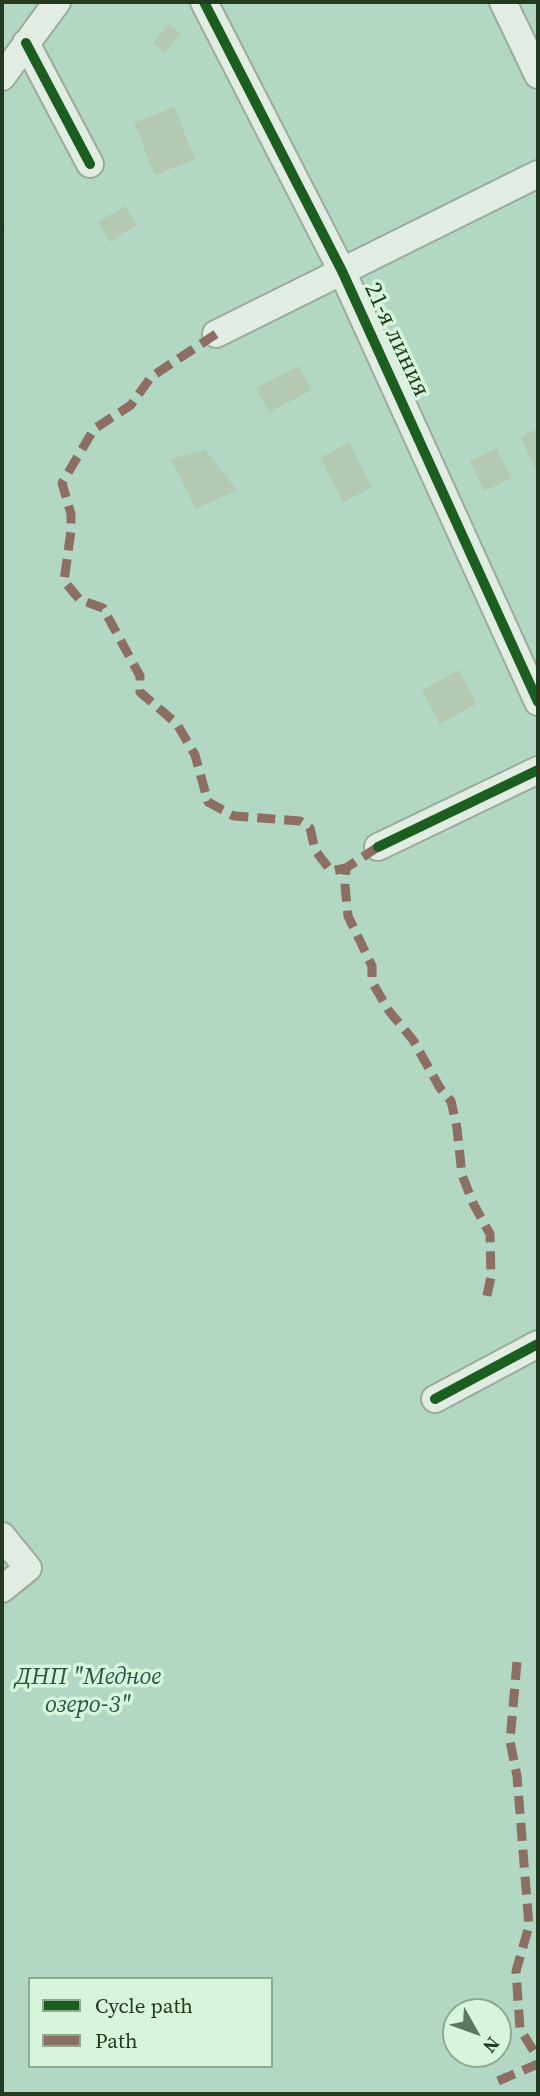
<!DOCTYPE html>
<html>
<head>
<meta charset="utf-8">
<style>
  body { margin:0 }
  #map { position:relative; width:540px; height:2096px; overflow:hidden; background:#cfe5d2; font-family:"Source Serif 4",serif }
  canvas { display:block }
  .frame { position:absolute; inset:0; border:4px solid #233a20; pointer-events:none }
  .legend { position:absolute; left:28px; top:1977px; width:245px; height:91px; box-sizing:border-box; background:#d6f5da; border:2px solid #8eaa90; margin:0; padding:9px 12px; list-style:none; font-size:21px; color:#233a20 }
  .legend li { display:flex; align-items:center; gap:14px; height:35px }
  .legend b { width:35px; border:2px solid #8eaa90 }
  .north { position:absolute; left:442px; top:1998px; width:70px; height:70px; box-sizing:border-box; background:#d6f5da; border:2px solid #8eaa90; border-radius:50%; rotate:130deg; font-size:19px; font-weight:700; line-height:28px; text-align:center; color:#233a20 }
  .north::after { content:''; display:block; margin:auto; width:24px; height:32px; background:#5f765e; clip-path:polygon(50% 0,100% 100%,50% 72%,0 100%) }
</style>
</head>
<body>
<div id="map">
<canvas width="540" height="2096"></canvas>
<div class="frame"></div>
<ul class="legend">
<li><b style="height:9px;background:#1b5e20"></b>Cycle path</li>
<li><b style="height:9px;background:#8d6e63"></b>Path</li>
</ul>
<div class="north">N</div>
</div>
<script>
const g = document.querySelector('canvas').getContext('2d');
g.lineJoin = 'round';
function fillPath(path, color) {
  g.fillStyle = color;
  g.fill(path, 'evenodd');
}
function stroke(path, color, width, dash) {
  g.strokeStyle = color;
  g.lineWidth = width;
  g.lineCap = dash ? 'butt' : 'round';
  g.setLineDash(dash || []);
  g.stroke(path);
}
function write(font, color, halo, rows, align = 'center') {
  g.font = font + ' "Source Serif 4",serif';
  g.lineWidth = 7;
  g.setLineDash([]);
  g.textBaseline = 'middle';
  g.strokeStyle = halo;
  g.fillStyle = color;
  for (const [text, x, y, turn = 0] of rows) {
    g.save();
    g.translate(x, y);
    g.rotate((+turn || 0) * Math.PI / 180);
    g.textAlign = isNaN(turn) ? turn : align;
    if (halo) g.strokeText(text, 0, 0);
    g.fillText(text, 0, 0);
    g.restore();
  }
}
const green = new Path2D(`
  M 2,2 L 538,2 L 538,2094 L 2,2094 ZM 30,1979 L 271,1979 L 271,2066 L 30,2066 ZM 456,2012 L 498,2012 L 498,2054 L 456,2054 Z`);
const stream = new Path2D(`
  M 2,225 L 2,227`);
const building = new Path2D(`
  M 169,24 L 181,34 L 165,53 L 153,43 Z
  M 174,107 L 195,159 L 155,175 L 134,123 Z
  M 125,206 L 137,225 L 110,242 L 98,222 Z
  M 299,366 L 312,390 L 269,412 L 256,388 Z
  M 538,429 L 538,474 L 521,437 Z
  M 349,442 L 372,487 L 343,502 L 320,458 Z
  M 497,448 L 511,478 L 484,491 L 470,461 Z
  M 205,450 L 237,490 L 196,509 L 171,459 Z
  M 459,670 L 477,704 L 440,724 L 422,690 Z`);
const minor = new Path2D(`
  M 204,2 L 342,271 L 538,702
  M 503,2 L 538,75
  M 26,43 L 90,164
  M 2,77 L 57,2
  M 216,334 L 538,174
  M 378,847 L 538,770
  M 435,1399 L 538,1344
  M 2,1536 L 28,1568 L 2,1589`);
const quiet = new Path2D(`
  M 216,334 L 151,377 L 131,405 L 94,429 L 62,483 L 71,514 L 71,531 L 64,581 L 80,600 L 103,608 L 140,676 L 140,692 L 177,724 L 195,755 L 208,802 L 234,816 L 300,821 L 310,828 L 315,850 L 331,871 L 346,868
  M 378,847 L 346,868 L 345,886 L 348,916 L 372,966 L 372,982 L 389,1011 L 413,1040 L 440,1088 L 451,1101 L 457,1128 L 462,1175 L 473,1203 L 490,1234 L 491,1277 L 486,1300
  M 517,1662 L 510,1741 L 517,1776 L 529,1926 L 516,1971 L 520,2029 L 538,2058
  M 498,2081 L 538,2064`);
const cycleway = new Path2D(`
  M 204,2 L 342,271 L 538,702
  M 26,43 L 90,164
  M 378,847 L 538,770
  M 435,1399 L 538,1344`);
const streetNames = [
  ["21-я линия",396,340,65]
];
const parkNames = [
  ["ДНП \"Медное",88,1678],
  ["озеро-3\"",88,1706]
];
fillPath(green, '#b2d7c2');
stroke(stream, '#b6bac6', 6);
fillPath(building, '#b3c9b2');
stroke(minor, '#99ab99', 30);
stroke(minor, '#e1ede2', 26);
stroke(quiet, '#8d6e63', 9, [18, 9]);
stroke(cycleway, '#1b5e20', 10);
write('24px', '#233a20', '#d6f5da', streetNames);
write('italic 24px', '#275546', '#d6f5da', parkNames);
</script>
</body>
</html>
